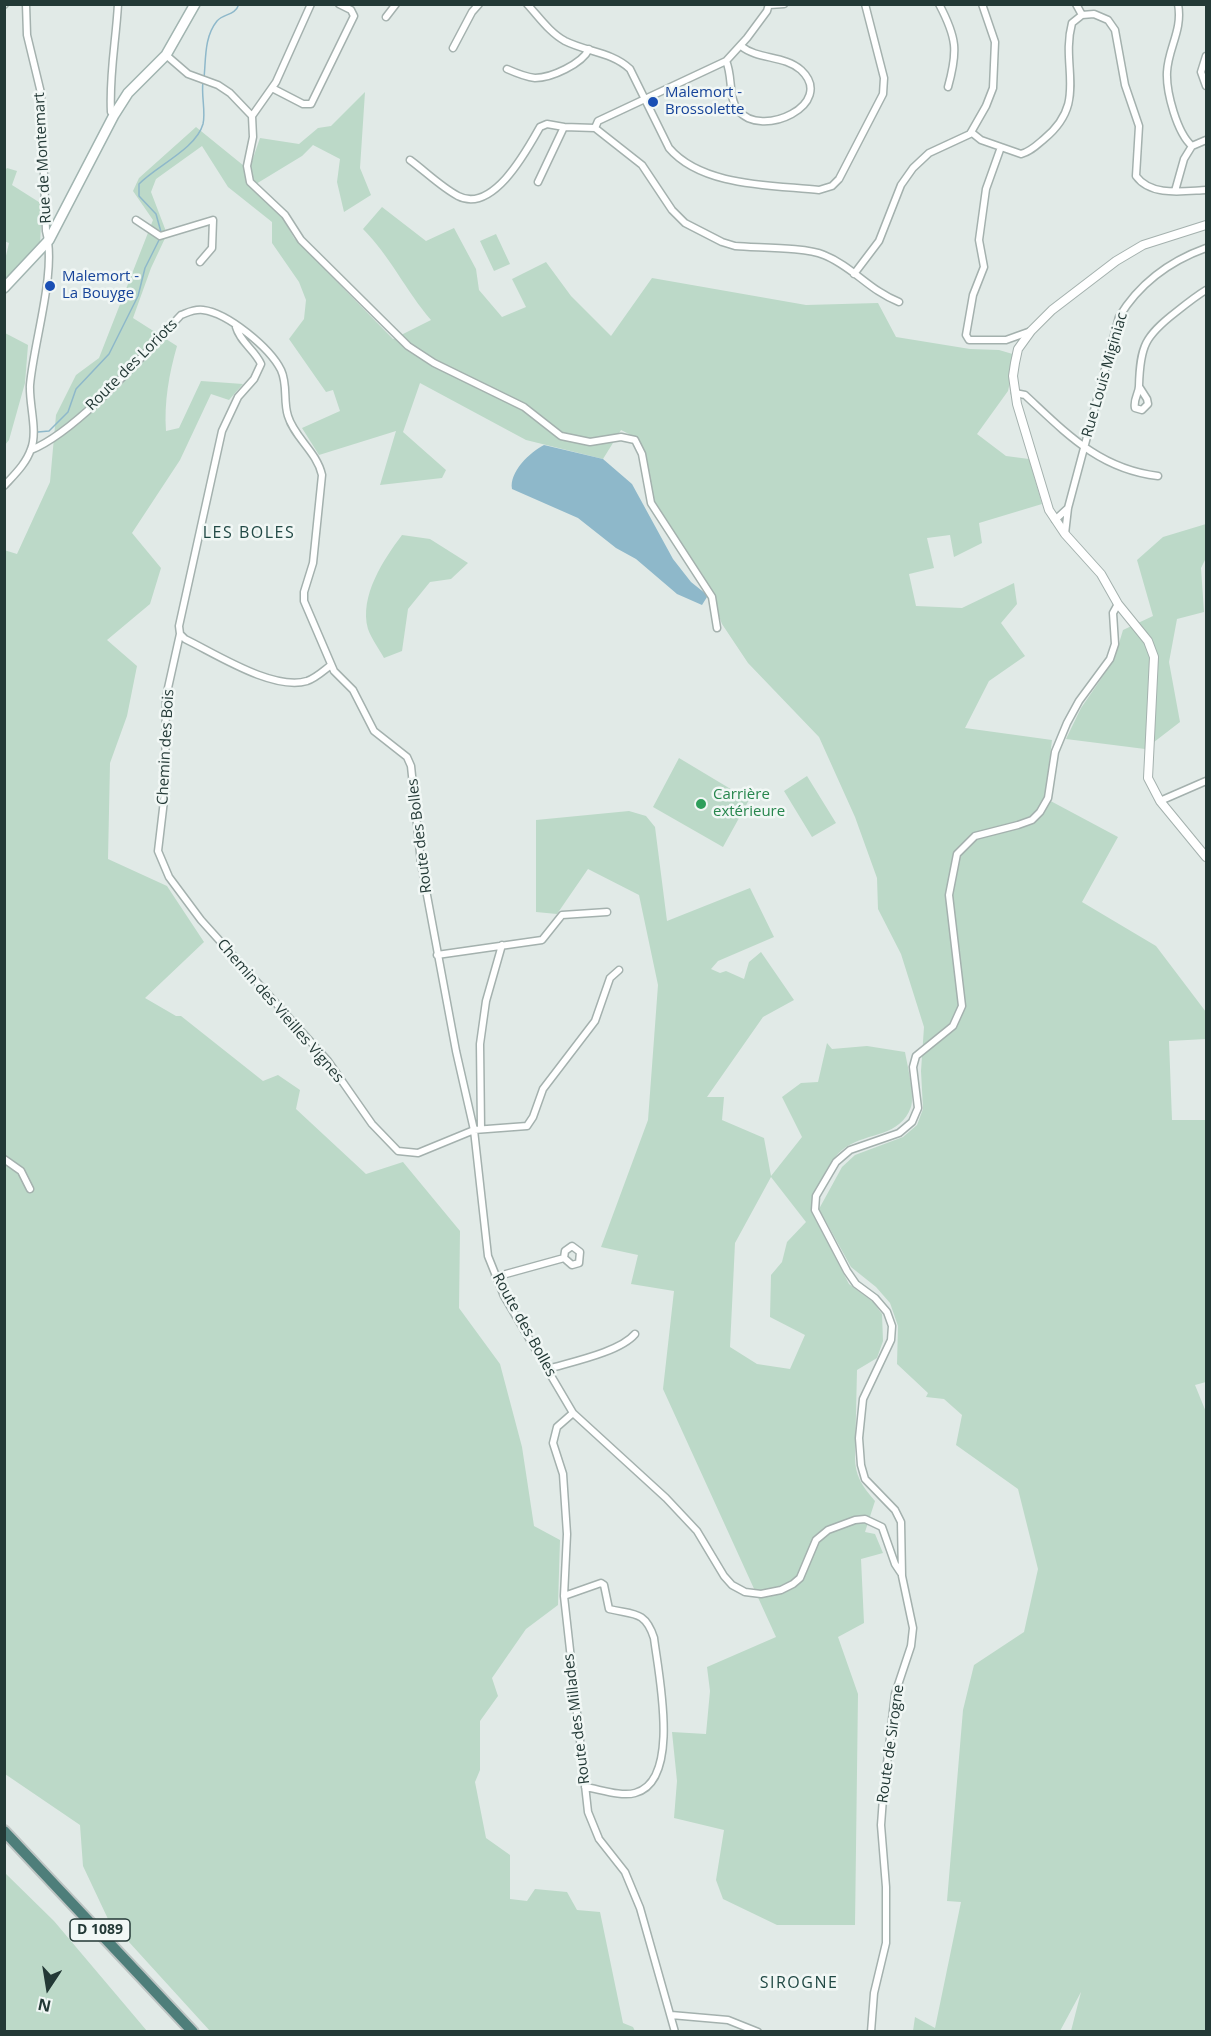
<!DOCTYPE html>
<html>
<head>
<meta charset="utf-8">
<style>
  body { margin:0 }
  #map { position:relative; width:1211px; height:2036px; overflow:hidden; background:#e1eae7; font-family:"Open Sans",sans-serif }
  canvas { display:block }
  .frame { position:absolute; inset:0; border:6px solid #233936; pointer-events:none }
  .north { position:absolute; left:18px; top:1958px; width:60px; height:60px; -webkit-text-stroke:4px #f1f7f5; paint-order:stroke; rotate:192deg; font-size:16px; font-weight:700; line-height:24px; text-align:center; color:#233936 }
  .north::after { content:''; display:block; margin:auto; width:21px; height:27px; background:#233936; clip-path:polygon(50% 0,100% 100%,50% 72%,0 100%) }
</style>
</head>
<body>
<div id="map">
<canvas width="1211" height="2036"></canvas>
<div class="frame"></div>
<div class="north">N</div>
</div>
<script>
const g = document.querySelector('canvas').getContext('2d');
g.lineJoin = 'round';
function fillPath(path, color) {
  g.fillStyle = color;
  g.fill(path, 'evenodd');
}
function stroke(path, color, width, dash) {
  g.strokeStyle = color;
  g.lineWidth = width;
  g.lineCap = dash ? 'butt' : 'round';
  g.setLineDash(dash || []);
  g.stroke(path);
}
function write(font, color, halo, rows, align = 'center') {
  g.font = font + ' "Open Sans",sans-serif';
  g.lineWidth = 5;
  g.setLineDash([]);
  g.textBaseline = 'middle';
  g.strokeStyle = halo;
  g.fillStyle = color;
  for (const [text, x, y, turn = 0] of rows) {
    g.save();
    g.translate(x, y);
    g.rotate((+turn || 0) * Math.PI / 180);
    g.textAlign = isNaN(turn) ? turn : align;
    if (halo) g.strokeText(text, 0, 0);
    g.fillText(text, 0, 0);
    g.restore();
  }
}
const green = new Path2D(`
  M 365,92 L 360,168 L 371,195 L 344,212 L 337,182 L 340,159 L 313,145 L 302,156 L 251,187 L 282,217 L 294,238 L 393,339 L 431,320 C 406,291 390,256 363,229 L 382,207 L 426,241 L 454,228 L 476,269 L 479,290 L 502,317 L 526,307 L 512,279 L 546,262 L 571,296 L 611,336 L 652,278 L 806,305 L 878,303 L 896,337 L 970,349 L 999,350 L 1016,355 L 1008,391 L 977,434 L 1006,456 L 1029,459 L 1042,504 L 979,523 L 982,543 L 954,557 L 950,535 L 927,538 L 934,568 L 909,574 L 916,606 L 962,608 L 1014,583 L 1017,604 L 1001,623 L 1025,656 L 989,681 L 965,728 L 1052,740 L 1045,798 L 1118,837 L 1082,902 L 1156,946 L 1206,1012 L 1206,1039 L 1169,1041 L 1172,1120 L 1206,1120 L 1206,1382 L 1195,1385 L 1206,1412 L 1206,2031 L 1071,2031 L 1081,1992 L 1060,2031 L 913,2031 L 915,2017 L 935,2028 L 961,1902 L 947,1901 L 963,1710 L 974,1665 L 1024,1632 L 1038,1569 L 1018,1489 L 956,1445 L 962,1415 L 944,1399 L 926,1397 L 928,1393 L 897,1364 L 898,1326 L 890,1303 L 876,1287 L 851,1267 L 819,1209 L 842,1167 L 855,1155 L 903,1137 L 917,1125 L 923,1109 L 921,1071 L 924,1027 L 901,954 L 878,909 L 877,878 L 855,817 L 819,737 L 748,663 L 722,624 L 703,575 L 672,534 L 649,494 L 644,455 L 635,437 L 621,430 L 603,459 L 526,440 L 420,383 L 403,432 L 446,470 L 442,478 L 380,485 L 396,431 L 319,455 L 302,428 L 340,411 L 333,390 L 326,392 L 289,339 L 304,319 L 306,300 L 299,282 L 272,243 L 272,222 L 228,187 L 202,146 L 156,179 L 151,192 L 167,234 L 151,268 L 133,318 L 177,346 C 169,374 164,402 166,431 L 179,428 L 201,381 L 243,384 L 229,400 L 211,394 L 180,460 L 132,533 L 161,568 L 150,604 L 107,640 L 137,666 L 127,716 L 110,763 L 108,859 L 167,886 L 204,942 L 145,998 L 176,1016 L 181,1016 L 263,1081 L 278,1075 L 300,1090 L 296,1109 L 366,1174 L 403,1162 L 460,1231 L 459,1308 L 500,1364 L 522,1447 L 534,1526 L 560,1540 L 558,1605 L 526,1629 L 492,1678 L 498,1696 L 480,1721 L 480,1770 L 475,1782 L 486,1838 L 510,1855 L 510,1899 L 527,1901 L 535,1889 L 567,1892 L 577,1910 L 600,1912 L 623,2023 L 633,2027 L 635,2031 L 210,2031 L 108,1919 L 83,1866 L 80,1825 L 5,1774 L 4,550 L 17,554 L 50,482 L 56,415 L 76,375 L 99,358 L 153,220 L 133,191 L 139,178 L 196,127 L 249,170 L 260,138 L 299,144 L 318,128 L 331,126 Z
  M 7,168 L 17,171 L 12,185 L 42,204 L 40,245 L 5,280 L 5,260 L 9,243 L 4,241 L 4,172 Z
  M 496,234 L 510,264 L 494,271 L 480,241 Z
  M 5,333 L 28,345 L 25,383 L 9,440 L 5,445 Z
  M 1206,524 L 1206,558 L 1201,568 L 1204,612 L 1177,619 L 1169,662 L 1180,722 L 1145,749 L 1066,739 L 1081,708 L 1114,660 L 1123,630 L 1153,616 L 1137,560 L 1163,537 Z
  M 402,535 L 430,539 L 468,563 L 451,579 L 430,582 L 408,609 L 402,651 L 384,658 C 379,649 371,638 368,629 C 359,596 384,559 402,535 Z
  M 679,758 L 749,800 L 723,847 L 653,807 Z
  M 807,776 L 836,823 L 812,837 L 784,791 Z
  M 629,811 L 646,816 L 655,827 L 667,921 L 750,888 L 774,937 L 718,961 L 711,969 L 720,973 L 726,971 L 744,979 L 749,962 L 761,952 L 794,1000 L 763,1017 L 707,1097 L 724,1097 L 722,1120 L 764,1138 L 771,1176 L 802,1137 L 782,1097 L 801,1083 L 818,1082 L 827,1043 L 832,1049 L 867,1046 L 905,1052 C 907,1064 915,1096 911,1107 C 900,1137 869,1132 846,1147 C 834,1155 828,1168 821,1180 C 814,1192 810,1201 813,1215 L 849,1284 L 873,1302 L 882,1314 L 883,1341 L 877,1358 L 857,1370 L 855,1457 C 855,1476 862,1486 875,1501 L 865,1532 L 875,1534 L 883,1553 L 861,1559 L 864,1623 L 838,1637 L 858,1694 L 855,1925 L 777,1925 L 723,1899 L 716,1880 L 724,1830 L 674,1818 L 677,1781 L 672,1732 L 706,1734 L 710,1691 L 707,1667 L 776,1637 L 663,1389 L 674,1291 L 631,1284 L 638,1255 L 601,1247 L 648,1120 L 658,985 L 639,895 L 588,869 L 557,914 L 536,912 L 536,820 ZM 771,1177 L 806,1222 L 787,1242 L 782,1262 L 771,1275 L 770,1317 L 805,1335 L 790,1369 L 757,1364 L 730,1347 L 735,1243 Z
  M 4,1872 L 54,1921 L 147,2031 L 5,2031 Z`);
const water = new Path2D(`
  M 544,445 L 603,459 L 632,484 L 673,559 L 691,582 L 706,594 L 707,597 L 702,605 L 677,594 L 636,559 L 616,548 L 578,518 L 512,489 C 509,472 530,452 544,445 Z`);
const stream = new Path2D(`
  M 204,78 C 206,59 204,37 217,21 C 224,13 235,16 239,4
  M 161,232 L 156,214 L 139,196 L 139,184 C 156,166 196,149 203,124 C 206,112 201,95 203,82
  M 38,432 L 49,431 L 68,412 L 76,389 L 109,354 L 138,296 L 145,268 L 159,240`);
const minor = new Path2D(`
  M 527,4 C 539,17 550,33 565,41 C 587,52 612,52 630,69 L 669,148 C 702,187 773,185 819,190 L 832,186 L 839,179 L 883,94 L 884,78 L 865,4
  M 939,4 C 957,38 958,51 948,87
  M 1076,4 L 1082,15
  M 1178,4 C 1183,30 1168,48 1167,72 C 1166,92 1177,133 1192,146
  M 4,5 L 5,4
  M 769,5 L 784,4
  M 386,17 L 396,4
  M 453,48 L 472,12 L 479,4
  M 166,55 L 188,74 L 218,85 L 230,93 L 252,116 L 253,137 L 247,166 L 250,182 L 285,215 L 301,240 L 408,346 L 434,363 L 524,407 L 561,436 L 590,442 L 621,437 L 635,440 L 642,454 L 651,503 L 712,597 L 717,628
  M 1206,56 L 1201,72 L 1206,86
  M 726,61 C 733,76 728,98 738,110 C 761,140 837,104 801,70 C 784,55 758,60 741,46
  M 507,69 C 516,73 525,77 535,78 C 551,78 582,64 589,49
  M 272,88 L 303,104 L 311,104 L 354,16 L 351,10 L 339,4
  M 114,115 L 111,112 C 109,75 116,41 118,4
  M 252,116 L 276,82 L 311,4
  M 595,128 L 598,121 L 726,61 L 747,38 L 767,11 L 769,4
  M 971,132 L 981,140 L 1021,154 C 1030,152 1037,145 1044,139 C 1089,102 1060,68 1072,23 L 1082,15 L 1094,14 L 1108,20 L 1115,30 L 1125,85 L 1139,126 L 1136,176 C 1151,197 1184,191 1206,190
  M 1001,147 L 986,189 L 979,240 L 984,267 L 973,295 L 966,335 L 969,340 L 1006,340 L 1031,331
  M 410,160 C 425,171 441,187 458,196 C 493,214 527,150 540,127 L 547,124 L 564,127
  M 538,182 L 564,127 L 595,128 L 642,165 L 672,210 L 685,223 L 722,242 L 735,246 C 757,248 805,247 824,255 C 852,266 870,291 899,302
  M 1175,191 L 1184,159 L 1192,146 L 1206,140
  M 136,220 L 160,236 L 213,220 L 212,248 L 200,262
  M 854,274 L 879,241 L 901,185 L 913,168 L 929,153 L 970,134 L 986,106 L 993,88 L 995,42 L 982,4
  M 236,327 C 240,342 255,350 261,364 L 254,379 L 238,397 L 222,431 L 179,626 L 180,634 L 185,639 C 216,654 273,691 307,681 C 316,678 323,671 331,665
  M 1140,388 L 1147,399 L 1148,404 L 1142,410 L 1135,408 C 1133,399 1139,394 1139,386 C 1140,346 1145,336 1176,312 C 1186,304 1196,296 1206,290
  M 1015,393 L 1025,395 C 1066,433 1099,469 1158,476
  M 31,450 C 78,431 144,354 181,315 C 189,312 194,309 203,310 C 228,313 270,348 281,370 C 288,385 283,401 288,416 C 294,437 317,452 322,475 L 313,563 L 304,592 L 304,601 L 334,671 L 353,690 L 374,731 L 407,757 L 411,766 L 421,863 L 456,1051 L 474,1130 L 488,1256 L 504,1296 L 573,1413 L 666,1498 L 697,1531 L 724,1576 L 732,1585 L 745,1592 L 761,1594 L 781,1590 L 793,1584 L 800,1578 L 816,1540 L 828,1530 L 855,1520 L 865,1519 L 882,1527 L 895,1564 L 901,1573
  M 4,486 C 14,475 26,464 31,449 C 38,431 29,405 30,385 C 34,340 57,271 46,231 L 41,93 L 27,35 L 26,4
  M 1055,520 L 1068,508
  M 1065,534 L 1068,508 L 1119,317 C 1139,284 1170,261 1206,248
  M 180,634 L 166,697 L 165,792 L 158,851 L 169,877 L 201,920 L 328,1061 L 372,1124 L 398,1151 L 418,1153 L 474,1130 L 527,1126 L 533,1117 L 543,1089 L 595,1021 L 610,978 L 619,970
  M 1160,801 L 1206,781
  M 437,955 L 542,940 L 562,915 L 607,912
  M 481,1129 L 480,1044 L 486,1001 L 502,945
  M 4,1159 L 21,1171 L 30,1189
  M 495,1277 L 564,1258 L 572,1265 L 579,1263 L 580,1252 L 572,1246 L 565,1251 L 564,1258
  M 548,1369 C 571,1362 620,1352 635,1334
  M 573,1413 L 557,1427 L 553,1443 L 563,1474 L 567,1534 L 564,1596 L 588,1812 L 599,1839 L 625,1872 L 640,1908 L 675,2032
  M 564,1596 L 601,1583 L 604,1585 L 609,1609 C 633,1615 645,1610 654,1638 C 658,1672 682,1781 635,1793 C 621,1797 599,1789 585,1787
  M 671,2015 L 728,2020 L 758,2032
  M 871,2032 L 874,1993 L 886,1943 L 886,1887 L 881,1825 L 883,1798 L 895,1694 L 911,1646 L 913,1628 L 902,1576 L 901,1522 L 895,1510 L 865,1479 L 861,1465 L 859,1438 L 863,1399 L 891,1340 L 892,1326 L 887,1312 L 875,1298 L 856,1284 L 847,1271 L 815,1210 L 816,1196 L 836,1162 L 850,1150 L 899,1133 L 912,1122 L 918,1108 L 913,1067 L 916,1056 L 953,1026 L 962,1006 L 949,895 L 957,854 L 975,836 L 1018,825 L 1032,820 L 1040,812 L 1048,798 L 1055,752 L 1067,723 L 1079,701 L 1110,659 L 1115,644 L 1113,613 L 1118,604`);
const tertiary = new Path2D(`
  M 1206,225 L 1143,245 L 1116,261 L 1052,310 L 1031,331 L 1018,349 L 1015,363 L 1013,376 L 1017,404 L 1049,510 L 1065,534 L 1101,574 L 1118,604 L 1148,641 L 1154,657 L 1148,778 L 1160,801 L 1206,857`);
const secondary = new Path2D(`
  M 4,288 L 49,240 L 114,115 L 128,93 L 166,55 L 195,4`);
const trunk = new Path2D(`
  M 4,1831 L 193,2032`);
const markers = [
  [653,102,6,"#1a4fb4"],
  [50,286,6,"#1a4fb4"],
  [701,804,6,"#2e9e5b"]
];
const shields = [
  [100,1930,60]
];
const shieldNames = [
  ["D 1089",100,1930]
];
const transitNames = [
  ["Malemort -",665,93],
  ["Brossolette",665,110],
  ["Malemort -",62,277],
  ["La Bouyge",62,294]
];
const streetNames = [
  ["Rue de Montemart",43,158,-93],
  ["Route des Loriots",132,365,-45],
  ["Rue Louis Miginiac",1105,375,-74],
  ["Chemin des Bois",166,747,-87],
  ["Route des Bolles",420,836,-97],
  ["Chemin des Vieilles Vignes",280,1011,49],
  ["Route des Bolles",524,1325,61],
  ["Route des Millades",577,1719,-97],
  ["Route de Sirogne",891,1744,-82]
];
const leisureNames = [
  ["Carrière",713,795],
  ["extérieure",713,812]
];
const neighbourhoodNames = [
  ["LES BOLES",249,533],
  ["SIROGNE",799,1983]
];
fillPath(green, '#bcd9c8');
fillPath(water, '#8eb8ca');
stroke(stream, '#8eb8ca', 1.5);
stroke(minor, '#a4b1ae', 9);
stroke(tertiary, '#a4b1ae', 10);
stroke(secondary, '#a1b4b0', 12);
stroke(trunk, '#bdc4c3', 14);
stroke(minor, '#fff', 6);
stroke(tertiary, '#fff', 8);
stroke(secondary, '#fff', 9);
stroke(trunk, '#4e7e7a', 10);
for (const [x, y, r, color] of markers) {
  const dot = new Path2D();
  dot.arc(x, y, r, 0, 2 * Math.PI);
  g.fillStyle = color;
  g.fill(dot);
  stroke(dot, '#f1f7f5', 2);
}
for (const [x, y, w] of shields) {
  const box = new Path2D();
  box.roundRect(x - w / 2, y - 11, w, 22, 4.5);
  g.fillStyle = '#f1f7f5';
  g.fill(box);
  stroke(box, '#233936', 1.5);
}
write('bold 14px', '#233936', null, shieldNames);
write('15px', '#164399', '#f1f7f5', transitNames, 'left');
write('15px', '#233936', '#f1f7f5', streetNames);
write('15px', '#27864d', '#f1f7f5', leisureNames, 'left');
g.letterSpacing = '1.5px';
write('16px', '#214945', '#f1f7f5', neighbourhoodNames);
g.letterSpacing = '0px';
</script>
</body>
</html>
